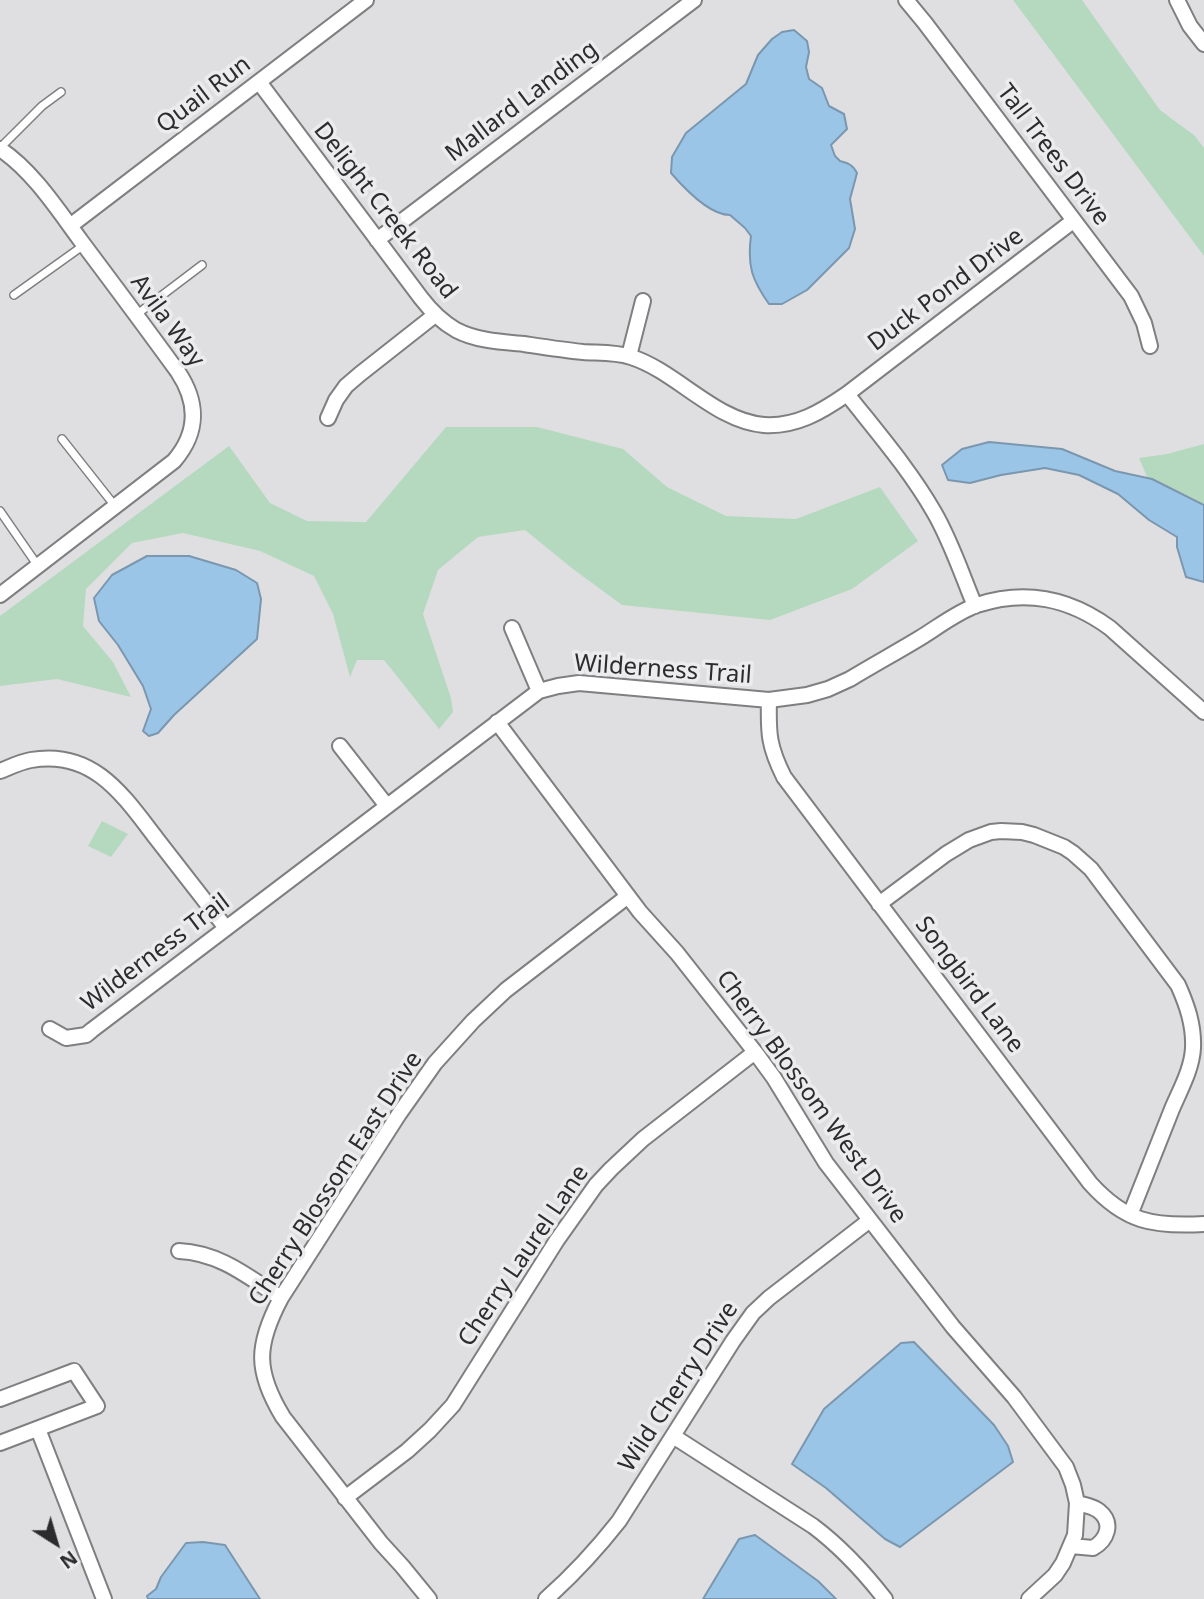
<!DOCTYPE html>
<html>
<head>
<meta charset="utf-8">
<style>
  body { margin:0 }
  #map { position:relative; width:1204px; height:1599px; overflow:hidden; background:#dfdfe1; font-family:"Noto Sans",sans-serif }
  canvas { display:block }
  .north { position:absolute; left:21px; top:1508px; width:70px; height:70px; -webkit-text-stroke:5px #ececee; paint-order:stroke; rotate:143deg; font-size:19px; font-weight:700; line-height:28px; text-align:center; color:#2c2c2d }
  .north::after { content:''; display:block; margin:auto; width:24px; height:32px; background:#2c2c2d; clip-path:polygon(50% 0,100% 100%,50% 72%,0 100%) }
</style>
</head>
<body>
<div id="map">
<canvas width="1204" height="1599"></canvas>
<div class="north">N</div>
</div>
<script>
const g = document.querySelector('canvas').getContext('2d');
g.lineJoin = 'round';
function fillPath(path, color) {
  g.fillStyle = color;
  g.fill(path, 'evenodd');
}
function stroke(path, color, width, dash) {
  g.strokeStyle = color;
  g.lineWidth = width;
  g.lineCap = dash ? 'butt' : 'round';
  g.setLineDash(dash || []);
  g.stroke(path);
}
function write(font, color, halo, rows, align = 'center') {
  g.font = font + ' "Noto Sans",sans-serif';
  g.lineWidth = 7;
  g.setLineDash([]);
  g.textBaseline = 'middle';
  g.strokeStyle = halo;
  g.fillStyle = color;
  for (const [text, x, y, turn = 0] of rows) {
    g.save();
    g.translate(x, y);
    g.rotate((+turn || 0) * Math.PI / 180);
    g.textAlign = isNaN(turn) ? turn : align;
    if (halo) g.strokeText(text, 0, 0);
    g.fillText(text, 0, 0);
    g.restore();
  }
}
const green = new Path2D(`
  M 1013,0 L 1082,0 L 1160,110 L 1195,136 L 1204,148 L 1204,256 Z
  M 446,427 L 537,427 L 623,449 L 667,487 L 726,516 L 796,519 L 880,487 L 918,541 L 852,589 L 770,620 L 622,605 L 573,569 L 525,530 L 478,537 L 438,570 L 423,614 L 451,698 L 453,712 L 439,729 L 384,660 L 357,660 L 350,677 L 333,614 L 314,576 L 260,551 L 183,533 L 132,543 L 86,589 L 83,626 L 113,662 L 131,697 L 57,679 L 0,686 L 0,616 L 229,446 L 270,503 L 307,521 L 366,522 Z
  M 1204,444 L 1204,530 L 1155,496 L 1139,458 L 1167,454 Z
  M 102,821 L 128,834 L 111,857 L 88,846 Z`);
const water = new Path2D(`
  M 794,30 L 807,41 L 809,52 L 806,67 L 809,79 L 822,88 L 829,106 L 844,114 L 847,129 L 831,145 L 835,156 L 840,161 C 848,163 853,165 857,173 L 850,199 L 855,229 L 849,248 L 807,290 L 782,304 L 769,304 C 752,280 747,266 751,236 L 745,228 L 730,215 C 710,215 684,188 671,173 L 672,157 L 686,133 L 746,84 L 758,55 L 772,39 L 782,32 Z
  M 989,442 L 1062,449 L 1115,471 L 1152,479 L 1204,505 L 1204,582 L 1186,577 L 1177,547 L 1177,537 L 1149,520 L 1118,494 L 1079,475 L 1045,468 L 1001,475 L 970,483 L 948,480 L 942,465 L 962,449 Z
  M 147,556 L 189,556 L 236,570 L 257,583 L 261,599 L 257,639 L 174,715 L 158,733 L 149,736 L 143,731 L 151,709 L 143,686 L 118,645 L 99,621 L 94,598 L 112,575 Z
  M 914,1342 L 994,1425 L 1008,1446 L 1013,1462 L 900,1547 L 885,1539 L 826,1488 L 792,1464 L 824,1409 L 901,1343 Z
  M 755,1535 L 818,1581 L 836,1599 L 703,1599 L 739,1539 Z
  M 203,1542 L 225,1545 L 260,1599 L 148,1599 L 147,1596 L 156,1589 L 161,1577 L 186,1543 Z`);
const service = new Path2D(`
  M 0,148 L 42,106 L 61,92
  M 14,295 L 84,245
  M 136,315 L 202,265
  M 62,439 L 115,506
  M 0,511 L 38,566`);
const minor = new Path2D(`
  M 906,0 L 925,23 L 1131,296 L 1144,323 L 1150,346
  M 1177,0 L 1190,26 L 1204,44
  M 259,82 L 421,298 C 431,311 442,322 456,330 C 477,341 502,342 524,344 C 544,347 563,350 583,352 C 598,353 616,352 631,357 C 676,371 715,421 764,425 C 796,427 821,412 847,394 L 1073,221
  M 0,149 C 33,171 58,210 81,241 C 114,285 146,328 178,372 C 198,402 199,432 174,461 L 0,595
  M 70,226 L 366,0
  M 377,240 L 694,0
  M 629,356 L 643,301
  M 847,394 C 877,432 910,470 934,512 C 951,541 962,575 975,606
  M 328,418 L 336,400 L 346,386 L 360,374 L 435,315
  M 512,628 L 539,691
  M 769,700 C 768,734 769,747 784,777 L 1090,1183 C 1125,1222 1153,1227 1204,1224
  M 497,722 L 640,912 L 677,953 L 755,1052 L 774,1078 L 826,1163 L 953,1327 L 1014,1397 L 1066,1467 L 1073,1485 L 1077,1503 L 1075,1535 L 1063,1563 L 1055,1575 L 1029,1599
  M 340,746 L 387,806
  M 0,771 C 10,767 20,762 31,760 C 93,749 123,795 156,838 C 179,868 203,898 226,928
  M 879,904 L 946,854 L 969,840 L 991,832 L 1001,831 L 1022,832 L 1034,835 L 1064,847 L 1073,853 L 1091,869 L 1178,985 C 1187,1005 1194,1025 1193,1048 C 1192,1069 1180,1090 1172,1109 C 1158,1144 1144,1180 1130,1215
  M 50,1029 L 66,1038 L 86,1035 L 92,1030 L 539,691 L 558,686 L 579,683 L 769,700 L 807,695 L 828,689 L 850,679 C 873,665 897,652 920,638 C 938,627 957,612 977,605 C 1026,589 1069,598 1110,628 L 1204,712
  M 179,1251 C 220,1253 247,1276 281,1298
  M 0,1399 L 74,1371 L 97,1406 L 0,1443
  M 38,1429 L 104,1599
  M 673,1436 L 813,1526 C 841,1547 864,1572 885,1599
  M 345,1498 L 407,1451 L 430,1430 L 453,1405 L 557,1240 L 596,1185 L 611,1169 L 643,1139 L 755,1052
  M 1071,1546 L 1093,1548 C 1107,1540 1114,1523 1099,1511 C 1093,1506 1084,1505 1077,1503
  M 429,1599 L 402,1566 L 381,1543 L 283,1417 C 255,1371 256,1345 281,1298 L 399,1114 L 435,1063 L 473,1021 L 506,990 L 628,896
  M 546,1599 C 573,1575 597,1549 619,1521 L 733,1341 L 753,1313 L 769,1298 L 870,1220`);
const streetNames = [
  ["Quail Run",204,95,-37],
  ["Mallard Landing",522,102,-37],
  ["Tall Trees Drive",1053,155,53],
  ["Delight Creek Road",385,211,52],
  ["Duck Pond Drive",946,290,-37],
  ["Avila Way",167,321,54],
  ["Wilderness Trail",663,670,4],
  ["Wilderness Trail",156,953,-37],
  ["Songbird Lane",969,985,53],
  ["Cherry Blossom West Drive",811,1097,54],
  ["Cherry Blossom East Drive",336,1179,-57],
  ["Cherry Laurel Lane",524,1256,-56],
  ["Wild Cherry Drive",679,1387,-57]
];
fillPath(green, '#b5d9bf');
fillPath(water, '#9bc5e7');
stroke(water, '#7a97af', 2);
stroke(service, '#7f7f81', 10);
stroke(minor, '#7f7f81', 18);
stroke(service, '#fff', 7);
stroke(minor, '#fff', 14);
write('24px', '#2c2c2d', '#ececee', streetNames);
</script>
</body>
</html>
